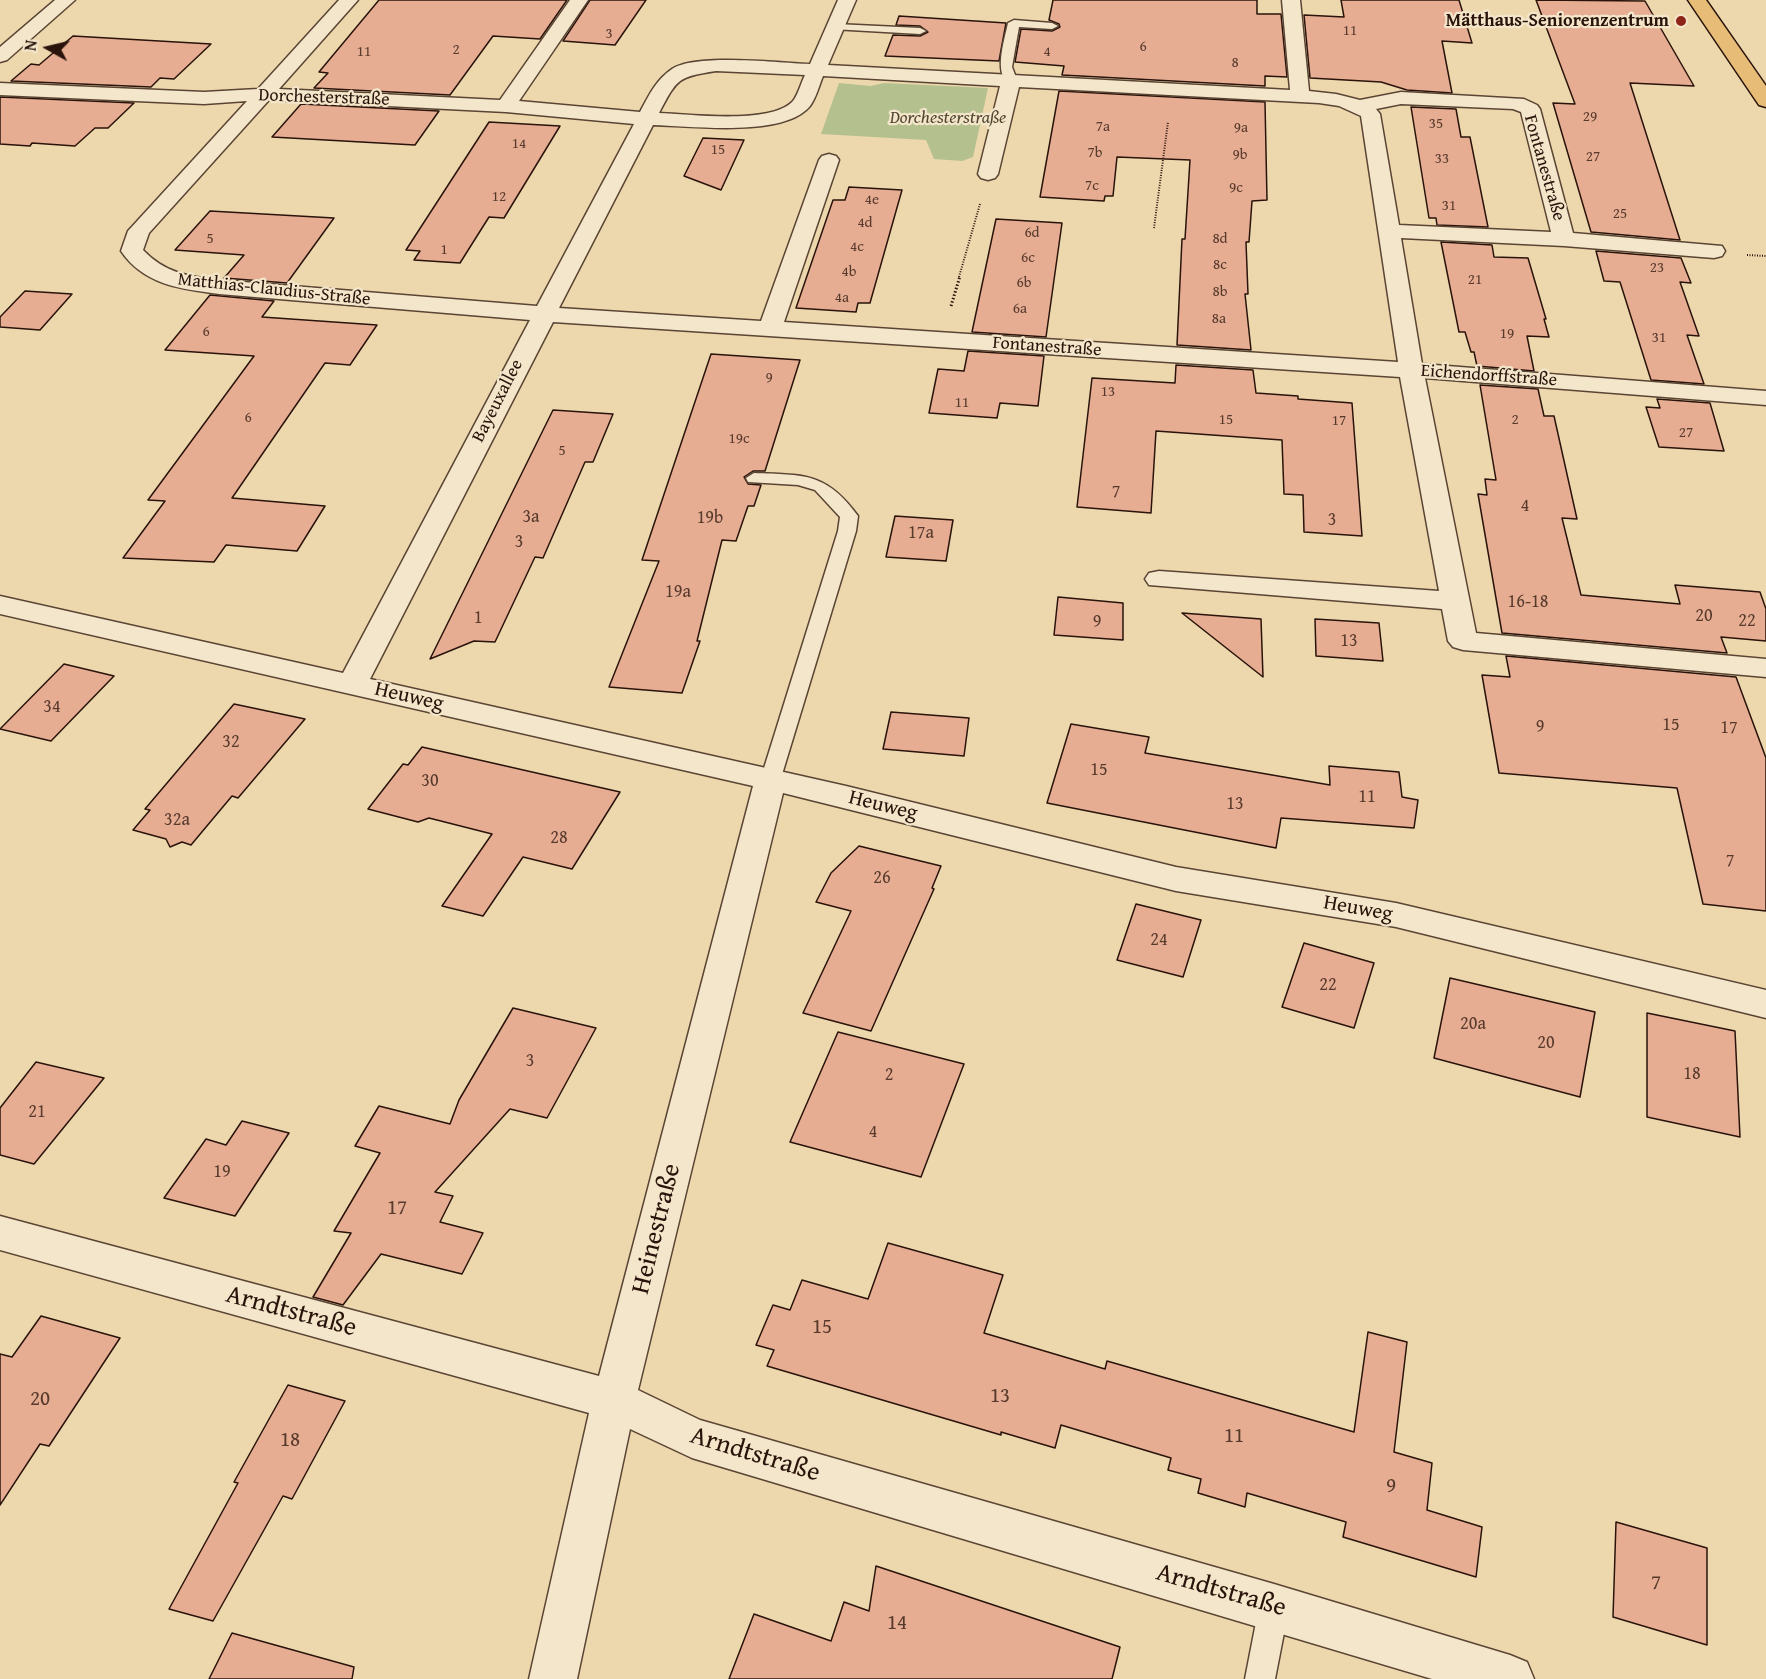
<!DOCTYPE html>
<html>
<head>
<meta charset="utf-8">
<style>
  body { margin:0 }
  #map { position:relative; width:1766px; height:1679px; overflow:hidden; background:#edd8ae; font-family:"Gentium Book Plus",serif }
  canvas { display:block }
  .north { position:absolute; left:18px; top:18px; width:60px; height:60px; -webkit-text-stroke:4px #f3e6ca; paint-order:stroke; rotate:278deg; font-size:16px; font-weight:700; line-height:24px; text-align:center; color:#29130a }
  .north::after { content:''; display:block; margin:auto; width:21px; height:27px; background:#29130a; clip-path:polygon(50% 0,100% 100%,50% 72%,0 100%) }
</style>
</head>
<body>
<div id="map">
<canvas width="1766" height="1679"></canvas>
<div class="north">N</div>
</div>
<script>
const g = document.querySelector('canvas').getContext('2d');
g.lineJoin = 'round';
function fillPath(path, color) {
  g.fillStyle = color;
  g.fill(path, 'evenodd');
}
function stroke(path, color, width, dash) {
  g.strokeStyle = color;
  g.lineWidth = width;
  g.lineCap = dash ? 'butt' : 'round';
  g.setLineDash(dash || []);
  g.stroke(path);
}
function write(font, color, halo, rows, align = 'center') {
  g.font = font + ' "Gentium Book Plus",serif';
  g.lineWidth = 4.5;
  g.setLineDash([]);
  g.textBaseline = 'middle';
  g.strokeStyle = halo;
  g.fillStyle = color;
  for (const [text, x, y, turn = 0] of rows) {
    g.save();
    g.translate(x, y);
    g.rotate((+turn || 0) * Math.PI / 180);
    g.textAlign = isNaN(turn) ? turn : align;
    if (halo) g.strokeText(text, 0, 0);
    g.fillText(text, 0, 0);
    g.restore();
  }
}
const green = new Path2D(`
  M 839,83 L 871,86 L 884,83 L 988,88 L 973,157 L 962,161 L 934,159 L 926,140 L 821,134 Z`);
const building = new Path2D(`
  M 379,0 L 567,0 L 540,39 L 493,36 L 450,95 L 314,88 L 328,73 L 319,72 Z
  M 590,0 L 646,0 L 615,45 L 563,41 Z
  M 1053,0 L 1257,0 L 1257,14 L 1281,14 L 1287,77 L 1265,76 L 1265,86 L 1062,75 L 1064,66 L 1015,62 L 1021,29 L 1052,31 L 1060,27 L 1059,24 L 1049,20 Z
  M 1341,0 L 1459,0 L 1472,43 L 1442,41 L 1452,93 L 1407,90 L 1381,82 L 1310,78 L 1304,15 L 1344,17 Z
  M 1536,0 L 1645,1 L 1694,86 L 1630,83 L 1680,240 L 1591,232 L 1553,103 L 1575,104 Z
  M 899,16 L 1006,23 L 999,61 L 885,56 L 893,35 L 920,36 L 928,32 L 920,26 L 896,25 Z
  M 73,36 L 211,44 L 174,79 L 160,78 L 151,87 L 11,81 L 31,64 L 39,65 Z
  M 1059,91 L 1265,102 L 1267,200 L 1252,201 L 1249,242 L 1246,242 L 1248,294 L 1245,294 L 1251,350 L 1177,345 L 1182,239 L 1185,239 L 1190,160 L 1117,157 L 1113,196 L 1105,196 L 1104,201 L 1040,197 Z
  M 0,97 L 134,103 L 108,128 L 95,128 L 75,146 L 32,143 L 30,146 L 0,144 Z
  M 301,104 L 439,111 L 415,145 L 272,137 Z
  M 1411,107 L 1456,109 L 1461,137 L 1470,137 L 1488,227 L 1437,225 L 1436,218 L 1429,218 Z
  M 489,122 L 560,126 L 504,218 L 489,217 L 460,263 L 414,260 L 420,251 L 406,250 Z
  M 703,138 L 744,140 L 721,190 L 684,176 Z
  M 849,187 L 902,190 L 870,303 L 858,303 L 856,312 L 796,308 L 833,200 L 845,200 Z
  M 210,211 L 334,218 L 287,283 L 224,278 L 244,255 L 175,250 Z
  M 996,219 L 1062,223 L 1046,337 L 972,332 Z
  M 1441,242 L 1492,245 L 1494,257 L 1528,258 L 1546,319 L 1544,319 L 1549,337 L 1527,336 L 1534,371 L 1477,366 L 1474,352 L 1471,352 L 1465,332 L 1459,332 Z
  M 1596,251 L 1681,258 L 1691,283 L 1680,282 L 1699,336 L 1687,335 L 1704,384 L 1651,380 L 1620,282 L 1604,281 Z
  M 25,291 L 72,294 L 40,330 L 0,327 L 0,317 Z
  M 210,295 L 274,301 L 262,317 L 377,325 L 350,365 L 325,363 L 232,498 L 325,506 L 297,551 L 226,545 L 214,562 L 123,558 L 165,501 L 148,500 L 254,356 L 165,350 Z
  M 968,351 L 1044,356 L 1038,406 L 1000,403 L 997,418 L 929,413 L 938,369 L 964,371 Z
  M 711,354 L 800,360 L 765,471 L 753,471 L 744,477 L 748,484 L 761,485 L 754,506 L 748,506 L 736,541 L 722,540 L 697,641 L 700,641 L 682,693 L 609,687 L 659,561 L 642,560 Z
  M 1176,365 L 1253,370 L 1256,393 L 1298,396 L 1298,399 L 1352,403 L 1362,536 L 1304,532 L 1303,495 L 1284,494 L 1282,440 L 1156,431 L 1151,513 L 1077,507 L 1092,378 L 1175,383 Z
  M 1480,385 L 1538,389 L 1544,416 L 1554,416 L 1577,519 L 1562,518 L 1581,595 L 1680,604 L 1675,585 L 1760,592 L 1766,609 L 1766,641 L 1721,637 L 1727,653 L 1502,633 L 1478,494 L 1487,495 L 1485,479 L 1496,480 Z
  M 1657,399 L 1710,403 L 1724,451 L 1659,447 L 1646,407 L 1660,408 Z
  M 553,410 L 613,414 L 593,462 L 585,462 L 543,558 L 535,557 L 495,642 L 474,641 L 430,659 Z
  M 895,516 L 953,520 L 946,561 L 886,557 Z
  M 1058,597 L 1123,603 L 1123,640 L 1054,635 Z
  M 1182,613 L 1261,619 L 1263,677 Z
  M 1315,619 L 1379,623 L 1383,661 L 1316,656 Z
  M 1506,656 L 1736,677 L 1766,758 L 1766,911 L 1703,904 L 1677,788 L 1499,773 L 1482,675 L 1510,677 Z
  M 64,664 L 114,676 L 51,741 L 0,729 Z
  M 234,704 L 305,719 L 238,798 L 232,796 L 191,845 L 182,842 L 170,847 L 166,839 L 133,830 L 150,810 L 145,809 Z
  M 891,712 L 969,718 L 964,756 L 883,749 Z
  M 1071,724 L 1149,737 L 1145,753 L 1330,785 L 1329,766 L 1399,772 L 1402,797 L 1418,800 L 1414,828 L 1281,818 L 1276,848 L 1047,803 Z
  M 422,747 L 453,754 L 620,792 L 572,869 L 523,857 L 483,916 L 442,906 L 492,834 L 429,818 L 418,822 L 368,809 L 403,764 L 408,765 Z
  M 859,846 L 941,866 L 932,888 L 934,889 L 871,1031 L 803,1013 L 851,911 L 816,902 L 831,873 Z
  M 1136,904 L 1201,920 L 1183,977 L 1117,960 Z
  M 1304,943 L 1374,963 L 1354,1028 L 1282,1007 Z
  M 1450,978 L 1595,1012 L 1580,1097 L 1434,1058 Z
  M 513,1008 L 596,1028 L 547,1118 L 510,1109 L 435,1192 L 453,1196 L 440,1222 L 483,1233 L 462,1274 L 381,1254 L 343,1305 L 313,1297 L 351,1233 L 334,1231 L 380,1153 L 355,1146 L 379,1106 L 450,1124 L 459,1100 Z
  M 1647,1013 L 1735,1031 L 1740,1137 L 1647,1117 Z
  M 838,1032 L 964,1064 L 921,1177 L 790,1142 Z
  M 36,1062 L 104,1078 L 34,1164 L 0,1155 L 0,1108 Z
  M 242,1121 L 289,1133 L 235,1216 L 164,1198 L 206,1139 L 226,1145 Z
  M 888,1243 L 1003,1275 L 984,1333 L 1105,1369 L 1107,1361 L 1354,1432 L 1368,1332 L 1407,1342 L 1394,1452 L 1432,1463 L 1427,1510 L 1482,1527 L 1476,1577 L 1343,1537 L 1346,1522 L 1247,1493 L 1245,1507 L 1198,1493 L 1201,1479 L 1168,1470 L 1171,1458 L 1061,1425 L 1055,1448 L 1001,1432 L 1001,1435 L 767,1366 L 774,1350 L 756,1345 L 773,1305 L 790,1310 L 802,1280 L 868,1299 Z
  M 41,1316 L 120,1338 L 49,1446 L 40,1444 L 0,1505 L 0,1354 L 12,1357 Z
  M 288,1385 L 345,1401 L 292,1499 L 283,1496 L 213,1621 L 169,1609 L 238,1483 L 234,1482 Z
  M 1616,1522 L 1707,1548 L 1707,1645 L 1613,1617 Z
  M 876,1566 L 1120,1647 L 1112,1679 L 729,1679 L 754,1614 L 831,1641 L 844,1602 L 869,1611 Z
  M 232,1633 L 354,1667 L 352,1679 L 209,1679 Z`);
const pathFar1 = new Path2D(`
  M 1154,228 L 1168,122
  M 1747,255 L 1766,256
  M 959,277 L 980,204`);
const path = new Path2D(`
  M 951,306 L 960,276`);
const lane = new Path2D(`
  M 1014,20 L 1052,23 L 1058,26 L 1052,29 L 1019,27 L 1012,67 L 1017,80 L 1011,84 C 992,77 1005,38 1008,23 Z
  M 836,24 L 920,28 L 926,31 L 920,34 L 832,29 L 832,25 Z
  M 754,473 C 804,475 826,472 858,516 L 856,531 L 780,781 L 777,786 L 770,788 L 763,786 L 760,781 L 838,531 L 840,517 L 815,490 L 798,485 L 748,482 L 746,478 Z
  M 1274,1592 L 1285,1597 L 1289,1607 L 1275,1679 L 1245,1679 L 1259,1607 L 1263,1597 Z`);
const street = new Path2D(`
  M 55,0 L 75,0 L 7,60 L 0,62 L 0,47 Z
  M 339,0 L 358,0 L 279,89 L 500,100 L 570,0 L 588,0 L 519,101 L 640,112 C 649,95 656,80 672,69 C 696,53 780,63 810,64 L 838,0 L 856,0 L 828,65 L 1290,90 L 1282,0 L 1300,0 L 1309,91 L 1336,94 L 1360,100 L 1401,92 L 1524,99 L 1537,105 L 1540,109 L 1573,233 L 1722,246 L 1725,251 L 1722,256 L 1714,258 L 1564,246 L 1401,238 L 1422,364 L 1766,391 L 1766,405 L 1425,378 L 1476,633 L 1766,659 L 1766,677 L 1463,650 L 1453,647 L 1448,641 L 1442,609 L 1149,585 L 1145,579 L 1149,573 L 1159,571 L 1439,591 L 1400,377 L 553,322 L 370,679 L 846,786 L 1176,867 L 1396,903 L 1766,990 L 1766,1018 L 1396,927 L 1176,891 L 783,793 L 638,1390 L 700,1420 L 1274,1584 L 1510,1655 L 1527,1662 L 1534,1679 L 1432,1679 L 692,1458 L 630,1429 L 577,1679 L 529,1679 L 589,1413 L 0,1250 L 0,1216 L 599,1376 L 753,786 L 0,614 L 0,596 L 343,673 L 530,320 L 219,294 C 181,289 144,285 121,251 L 128,231 L 247,101 L 204,104 L 0,95 L 0,83 L 204,92 L 258,89 ZM 716,71 L 805,75 C 801,83 798,95 793,101 C 771,125 690,114 659,113 C 677,79 677,77 716,71 ZM 823,76 L 1000,86 L 978,174 L 981,178 L 988,180 L 995,178 L 998,174 L 1019,87 L 1319,103 L 1339,106 L 1361,116 L 1398,362 L 784,322 L 839,160 L 836,156 L 829,154 L 822,156 L 819,160 L 761,321 L 559,308 L 653,125 C 691,126 784,138 810,106 C 816,98 819,86 823,76 ZM 269,100 L 506,112 L 634,124 L 537,306 L 219,280 C 189,277 165,273 143,250 L 149,233 ZM 1401,104 L 1513,109 L 1521,112 L 1551,232 L 1399,225 L 1380,114 L 1376,109 Z`);
const primary = new Path2D(`
  M 1688,0 L 1706,0 L 1766,86 L 1766,107 L 1759,105 Z`);
const markers = [
  [1681,21,6,"#8f2418"]
];
const farNumbernames = [
  ["11",1350,31],
  ["3",609,34],
  ["6",1143,47],
  ["2",456,50],
  ["11",364,52],
  ["4",1047,52],
  ["8",1235,63],
  ["29",1590,117],
  ["35",1436,124],
  ["7a",1103,127],
  ["9a",1241,128],
  ["14",519,144],
  ["15",718,150],
  ["7b",1095,153],
  ["9b",1240,155],
  ["27",1593,157],
  ["33",1442,159],
  ["7c",1092,186],
  ["9c",1236,188],
  ["12",499,197],
  ["4e",872,200],
  ["31",1449,206],
  ["25",1620,214],
  ["4d",865,223],
  ["6d",1032,233],
  ["5",210,239],
  ["8d",1220,239],
  ["4c",857,247],
  ["1",444,250],
  ["6c",1028,258],
  ["8c",1220,265],
  ["23",1657,268],
  ["4b",849,272],
  ["21",1475,280],
  ["6b",1024,283],
  ["8b",1220,292],
  ["4a",842,298],
  ["6a",1020,309],
  ["8a",1219,319],
  ["6",206,332],
  ["19",1507,334],
  ["31",1659,338],
  ["9",769,378],
  ["13",1108,392],
  ["11",962,403],
  ["6",248,418],
  ["15",1226,420],
  ["2",1515,420],
  ["17",1339,421],
  ["27",1686,433],
  ["19c",739,439],
  ["5",562,451]
];
const farPoinames = [
  ["Mätthaus-Seniorenzentrum",1669,21]
];
const farStreetnames = [
  ["Dorchesterstraße",324,98,2],
  ["Fontanestraße",1544,168,74],
  ["Matthias-Claudius-Straße",274,290,6],
  ["Fontanestraße",1047,347,4],
  ["Eichendorffstraße",1489,376,4],
  ["Bayeuxallee",498,401,-63]
];
const farParknames = [
  ["Dorchesterstraße",948,118]
];
const numberNames = [
  ["7",1116,492],
  ["4",1525,506],
  ["3a",531,517],
  ["19b",710,518],
  ["3",1332,520],
  ["17a",921,533],
  ["3",519,542],
  ["19a",678,592],
  ["16-18",1528,602],
  ["20",1704,616],
  ["1",478,618],
  ["22",1747,621],
  ["9",1097,622],
  ["13",1349,641],
  ["34",52,707],
  ["15",1671,725],
  ["9",1540,727],
  ["17",1729,728],
  ["32",231,742],
  ["15",1099,770],
  ["30",430,781],
  ["11",1367,797],
  ["13",1235,804],
  ["32a",177,820],
  ["28",559,838],
  ["7",1730,861],
  ["26",882,878],
  ["24",1159,940],
  ["22",1328,985],
  ["20a",1473,1024],
  ["20",1546,1043],
  ["3",530,1061],
  ["18",1692,1074],
  ["2",889,1075],
  ["21",37,1112],
  ["4",873,1132],
  ["19",222,1172]
];
const streetNames = [
  ["Heuweg",409,697,13],
  ["Heuweg",883,806,14],
  ["Heuweg",1358,909,10]
];
const nearNumbernames = [
  ["17",397,1209],
  ["15",822,1328],
  ["13",1000,1397],
  ["20",40,1400],
  ["11",1234,1437],
  ["18",290,1441],
  ["9",1391,1487],
  ["7",1656,1584],
  ["14",897,1624]
];
const nearStreetnames = [
  ["Heinestraße",657,1229,-76],
  ["Arndtstraße",291,1312,15],
  ["Arndtstraße",755,1455,17],
  ["Arndtstraße",1221,1591,16]
];
fillPath(green, '#b4c08e');
fillPath(building, '#e6ad93');
stroke(building, '#29130a', 1.5);
stroke(lane, '#5a4433', 3);
stroke(street, '#5a4433', 3);
stroke(primary, '#29130a', 3);
stroke(pathFar1, '#29130a', 2, [1, 1.5]);
stroke(path, '#29130a', 3, [1.5, 2]);
fillPath(lane, '#f3e6ca');
fillPath(street, '#f3e6ca');
fillPath(primary, '#e6bc77');
for (const [x, y, r, color] of markers) {
  const dot = new Path2D();
  dot.arc(x, y, r, 0, 2 * Math.PI);
  g.fillStyle = color;
  g.fill(dot);
  stroke(dot, '#f3e6ca', 2);
}
write('15px', '#583a2c', null, farNumbernames);
write('bold 18px', '#29130a', '#f3e6ca', farPoinames, 'right');
write('18px', '#29130a', '#f3e6ca', farStreetnames);
write('italic 18px', '#534732', '#f3e6ca', farParknames);
write('18px', '#583a2c', null, numberNames);
write('21px', '#29130a', '#f3e6ca', streetNames);
write('21px', '#583a2c', null, nearNumbernames);
write('26px', '#29130a', '#f3e6ca', nearStreetnames);
</script>
</body>
</html>
